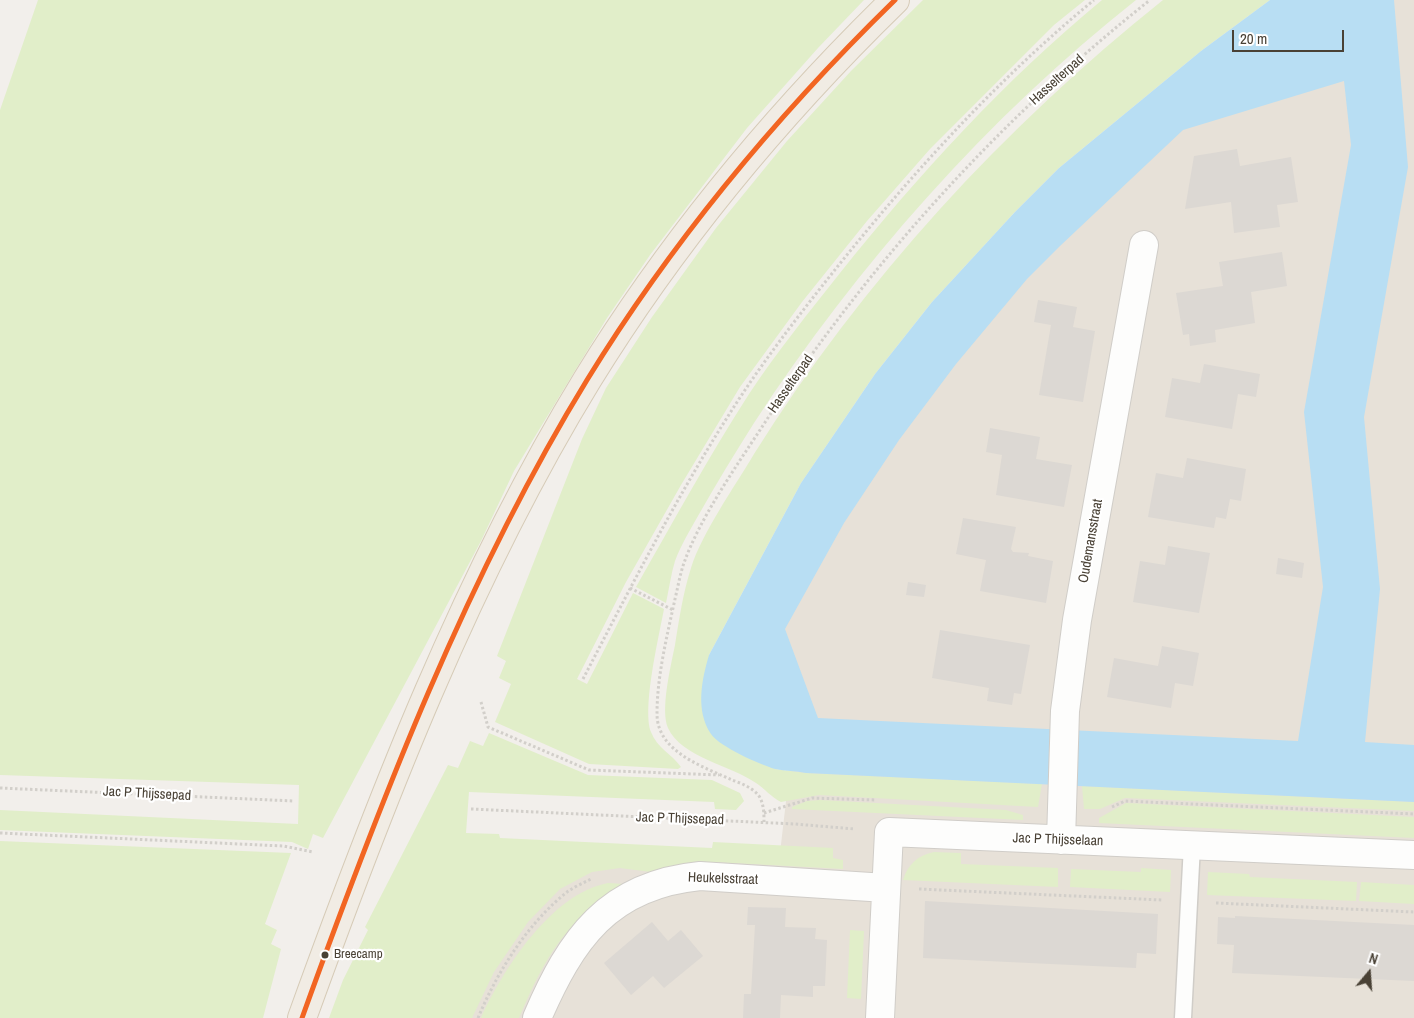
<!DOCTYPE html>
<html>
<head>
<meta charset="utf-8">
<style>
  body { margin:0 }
  #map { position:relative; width:1414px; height:1018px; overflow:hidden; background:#f2efeb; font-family:"Archivo Narrow",sans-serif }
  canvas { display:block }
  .north { position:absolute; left:1344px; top:948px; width:50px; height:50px; -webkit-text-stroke:4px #fff; paint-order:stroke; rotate:18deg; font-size:14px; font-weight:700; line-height:20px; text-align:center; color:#494135 }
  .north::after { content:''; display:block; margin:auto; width:18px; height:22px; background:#494135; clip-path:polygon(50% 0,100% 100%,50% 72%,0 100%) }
  .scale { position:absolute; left:1232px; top:30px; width:112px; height:22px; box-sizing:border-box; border:2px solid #494135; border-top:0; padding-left:6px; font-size:15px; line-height:18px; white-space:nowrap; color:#494135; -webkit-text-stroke:4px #fff; paint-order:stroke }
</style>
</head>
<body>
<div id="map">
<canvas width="1414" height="1018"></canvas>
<div class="north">N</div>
<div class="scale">20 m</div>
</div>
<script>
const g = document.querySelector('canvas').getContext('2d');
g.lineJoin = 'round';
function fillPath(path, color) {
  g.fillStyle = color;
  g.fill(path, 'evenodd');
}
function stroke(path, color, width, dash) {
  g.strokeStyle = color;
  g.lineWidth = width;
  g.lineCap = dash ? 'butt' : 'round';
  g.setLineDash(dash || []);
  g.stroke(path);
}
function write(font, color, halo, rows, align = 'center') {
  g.font = font + ' "Archivo Narrow",sans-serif';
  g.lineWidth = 4.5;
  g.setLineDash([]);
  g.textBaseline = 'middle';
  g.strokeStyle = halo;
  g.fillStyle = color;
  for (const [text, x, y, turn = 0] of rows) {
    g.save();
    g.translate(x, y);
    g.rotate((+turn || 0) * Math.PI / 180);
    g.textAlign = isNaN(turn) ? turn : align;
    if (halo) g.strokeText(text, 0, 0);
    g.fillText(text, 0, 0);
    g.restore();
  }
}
const residential = new Path2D(`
  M 1308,0 L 1414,0 L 1414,1018 L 446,1018 L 563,862 L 780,853 L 793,741 L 738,671 L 917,350 Z`);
const green = new Path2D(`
  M 38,0 L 864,0 L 818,48 L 747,128 L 650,255 L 607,318 L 514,471 L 481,541 L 323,838 L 313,834 L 308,849 L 292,842 L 0,830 L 0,810 L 298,824 L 299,785 L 0,775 L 0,110 Z
  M 923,0 L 1085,0 L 1054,25 L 930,149 L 867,221 L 802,302 L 740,387 L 681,485 L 626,582 L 577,679 L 587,684 L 633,593 L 664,609 C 659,636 642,708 651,732 C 657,748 672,754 681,767 L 678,769 L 589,764 L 495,722 L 511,684 L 499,678 L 506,661 L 497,656 L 582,439 L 606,388 L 652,317 L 716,228 L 787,141 L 851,71 Z
  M 1102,0 L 1136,0 C 987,118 858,264 754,423 C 735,453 716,484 698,516 C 690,530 681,545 675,561 C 671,574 669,589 666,603 L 636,587 C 673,522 709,456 749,394 C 777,352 809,312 840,273 C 919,174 1005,80 1102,0 Z
  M 1163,0 L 1270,0 L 1201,51 L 1059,168 L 1014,213 L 932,302 L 875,374 L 801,483 L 709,655 L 775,769 L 806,773 L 1042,784 L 1038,807 L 819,795 L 781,802 C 771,797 765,789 756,783 C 732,766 681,757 668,728 C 660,710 671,665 675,645 C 679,620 683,593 691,568 C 702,533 735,486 754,454 C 863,280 1003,128 1163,0 Z
  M 489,733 L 588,775 L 712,780 L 740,793 L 744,801 L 736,810 L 715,809 L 714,802 L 469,792 L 466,833 L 499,834 L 500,838 L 712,848 L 713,842 L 833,848 L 833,858 L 843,860 L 843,869 L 714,862 L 691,864 L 651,872 L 620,868 L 592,872 L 560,889 L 528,922 L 494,972 L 472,1018 L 329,1018 L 343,980 L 368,930 L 365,927 L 448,765 L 458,768 L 470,741 L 483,746 Z
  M 1082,786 L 1414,802 L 1414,811 L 1125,798 L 1100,809 L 1084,809 Z
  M 820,800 L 1006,810 L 1023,815 L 1023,820 L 792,809 L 792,807 L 807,801 Z
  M 1126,803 L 1414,817 L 1414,838 L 1099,823 L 1099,818 Z
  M 0,841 L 291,853 L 265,924 L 277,930 L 271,944 L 281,949 L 263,1018 L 0,1018 Z
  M 934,852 L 961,853 L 961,864 L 1058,868 L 1058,887 L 903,880 C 908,864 918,855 934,852 Z
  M 1141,868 L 1171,870 L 1170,892 L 1070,887 L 1071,869 L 1141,872 Z
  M 1208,872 L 1249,874 L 1250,877 L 1357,882 L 1356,901 L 1207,895 Z
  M 1361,882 L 1414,885 L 1414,904 L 1359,901 Z
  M 608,883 L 624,884 C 610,895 595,906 582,917 C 552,943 534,983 519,1018 L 481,1018 C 503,969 552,893 608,883 Z
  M 850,930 L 864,931 L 861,999 L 847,998 Z`);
const water = new Path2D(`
  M 1270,0 L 1394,0 L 1408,167 L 1364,417 L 1380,589 L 1365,742 L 1414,745 L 1414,802 L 806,773 C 796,771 785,771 775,769 C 759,764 720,747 711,734 C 695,710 702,679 709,655 L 801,483 L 875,374 L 932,302 L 1014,213 L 1059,168 L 1201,51 ZM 1344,81 L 1351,145 L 1304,412 L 1323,587 L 1298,741 L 818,718 L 785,629 L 844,523 L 899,440 L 956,364 L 1027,279 L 1060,246 L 1183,130 Z`);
const building = new Path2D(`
  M 1237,149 L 1240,166 L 1291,157 L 1298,202 L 1277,205 L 1280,227 L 1234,233 L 1231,202 L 1185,209 L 1194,156 Z
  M 1282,252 L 1287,286 L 1251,292 L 1255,323 L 1215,330 L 1216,342 L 1190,346 L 1189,334 L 1183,335 L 1176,293 L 1223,286 L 1219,262 Z
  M 1038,300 L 1077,307 L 1073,327 L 1095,331 L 1083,402 L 1039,395 L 1051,325 L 1034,322 Z
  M 1204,364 L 1260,374 L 1256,397 L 1238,394 L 1232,429 L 1165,417 L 1172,378 L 1200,383 Z
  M 990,428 L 1040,437 L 1036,459 L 1072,465 L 1064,507 L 996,495 L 1002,455 L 986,452 Z
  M 1187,458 L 1246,469 L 1241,501 L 1230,499 L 1226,519 L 1216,517 L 1214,528 L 1148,517 L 1156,473 L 1183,478 Z
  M 963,518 L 1016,527 L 1011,549 L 1013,552 L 1029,553 L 1028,556 L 1053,561 L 1046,603 L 980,591 L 986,560 L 956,554 Z
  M 1168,546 L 1210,553 L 1199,613 L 1133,602 L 1140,561 L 1165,565 Z
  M 1278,558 L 1304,563 L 1302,578 L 1276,574 Z
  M 908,582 L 926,585 L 924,597 L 906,595 Z
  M 940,630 L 1030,645 L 1021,694 L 1014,693 L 1012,705 L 987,701 L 989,688 L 932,678 Z
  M 1162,646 L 1199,653 L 1193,686 L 1175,683 L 1171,708 L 1107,697 L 1114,658 L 1158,666 Z
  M 925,901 L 1158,914 L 1156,954 L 1137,953 L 1136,968 L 923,958 Z
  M 748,907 L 786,908 L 785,927 L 816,928 L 815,939 L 827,940 L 825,986 L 813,986 L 813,997 L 781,995 L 780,1018 L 743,1018 L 744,994 L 751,994 L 755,925 L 747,925 Z
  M 1235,916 L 1414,925 L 1414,981 L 1232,973 L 1234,945 L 1217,944 L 1218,917 L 1235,918 Z
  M 652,922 L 668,941 L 681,930 L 703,956 L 664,988 L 653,976 L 631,995 L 604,963 Z`);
const path = new Path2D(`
  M 630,588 L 673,610
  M 583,679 C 633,583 685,480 745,390 C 774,347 806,306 838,266 C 915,170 999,78 1094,0
  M 481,702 L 488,727 L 589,770 L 719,775
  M 0,788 L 294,801
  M 1112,807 L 1125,801 L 1414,814
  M 471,809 L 795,824 L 855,829
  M 764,813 L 812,798 L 876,800
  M 764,822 C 764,814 764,804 759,796 C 753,788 741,783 732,780 C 704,767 657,752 657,714 C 657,676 667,636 675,599 C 678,587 680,574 684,563 C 699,520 735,468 760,430 C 866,267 997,121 1150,0
  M 0,833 L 283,846 L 313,852
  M 919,889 L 1162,900
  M 1216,903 L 1414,912
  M 478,1018 C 497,972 528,923 567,892 C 574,887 583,883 591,879`);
const service = new Path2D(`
  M 1183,1018 L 1192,845`);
const minor = new Path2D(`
  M 1061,840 L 1065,711 L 1077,620 L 1144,245
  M 537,1018 C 571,939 608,885 700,876 L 886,888
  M 880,1018 L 889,832 L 1414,855`);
const primary = new Path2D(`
  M 302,1018 C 380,802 467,576 587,380 C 673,240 778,114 895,0`);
const bus1 = new Path2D(`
  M 302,1018 C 380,802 467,576 587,380 C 673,240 778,114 895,0`);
const markers = [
  [325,955,4.5,"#494135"]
];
const busNames = [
  ["Breecamp",334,955]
];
const streetNames = [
  ["Hasselterpad",1057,80,-42],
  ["Hasselterpad",791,384,-55],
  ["Oudemansstraat",1091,541,-80],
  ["Jac P Thijssepad",147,794,3],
  ["Jac P Thijssepad",680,819,2],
  ["Jac P Thijsselaan",1058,840,2],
  ["Heukelsstraat",723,879,2]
];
fillPath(residential, '#e7e1d8');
fillPath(green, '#e1eec9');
fillPath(water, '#b8def3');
fillPath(building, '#dcd8d3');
stroke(service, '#d0cdc8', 19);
stroke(minor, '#d0cdc8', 30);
stroke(primary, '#d6cbb7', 30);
stroke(path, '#d2cfca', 3, [2.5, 2.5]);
stroke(service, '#fdfdfc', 16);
stroke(minor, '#fdfdfc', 28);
stroke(primary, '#f1ece4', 28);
stroke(bus1, '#f26522', 5);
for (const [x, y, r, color] of markers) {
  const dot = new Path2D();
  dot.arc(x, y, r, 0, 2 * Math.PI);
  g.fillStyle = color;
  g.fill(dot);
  stroke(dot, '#fff', 2);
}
write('13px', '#494135', '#fff', busNames, 'left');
write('14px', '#494135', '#fff', streetNames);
</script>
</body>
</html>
